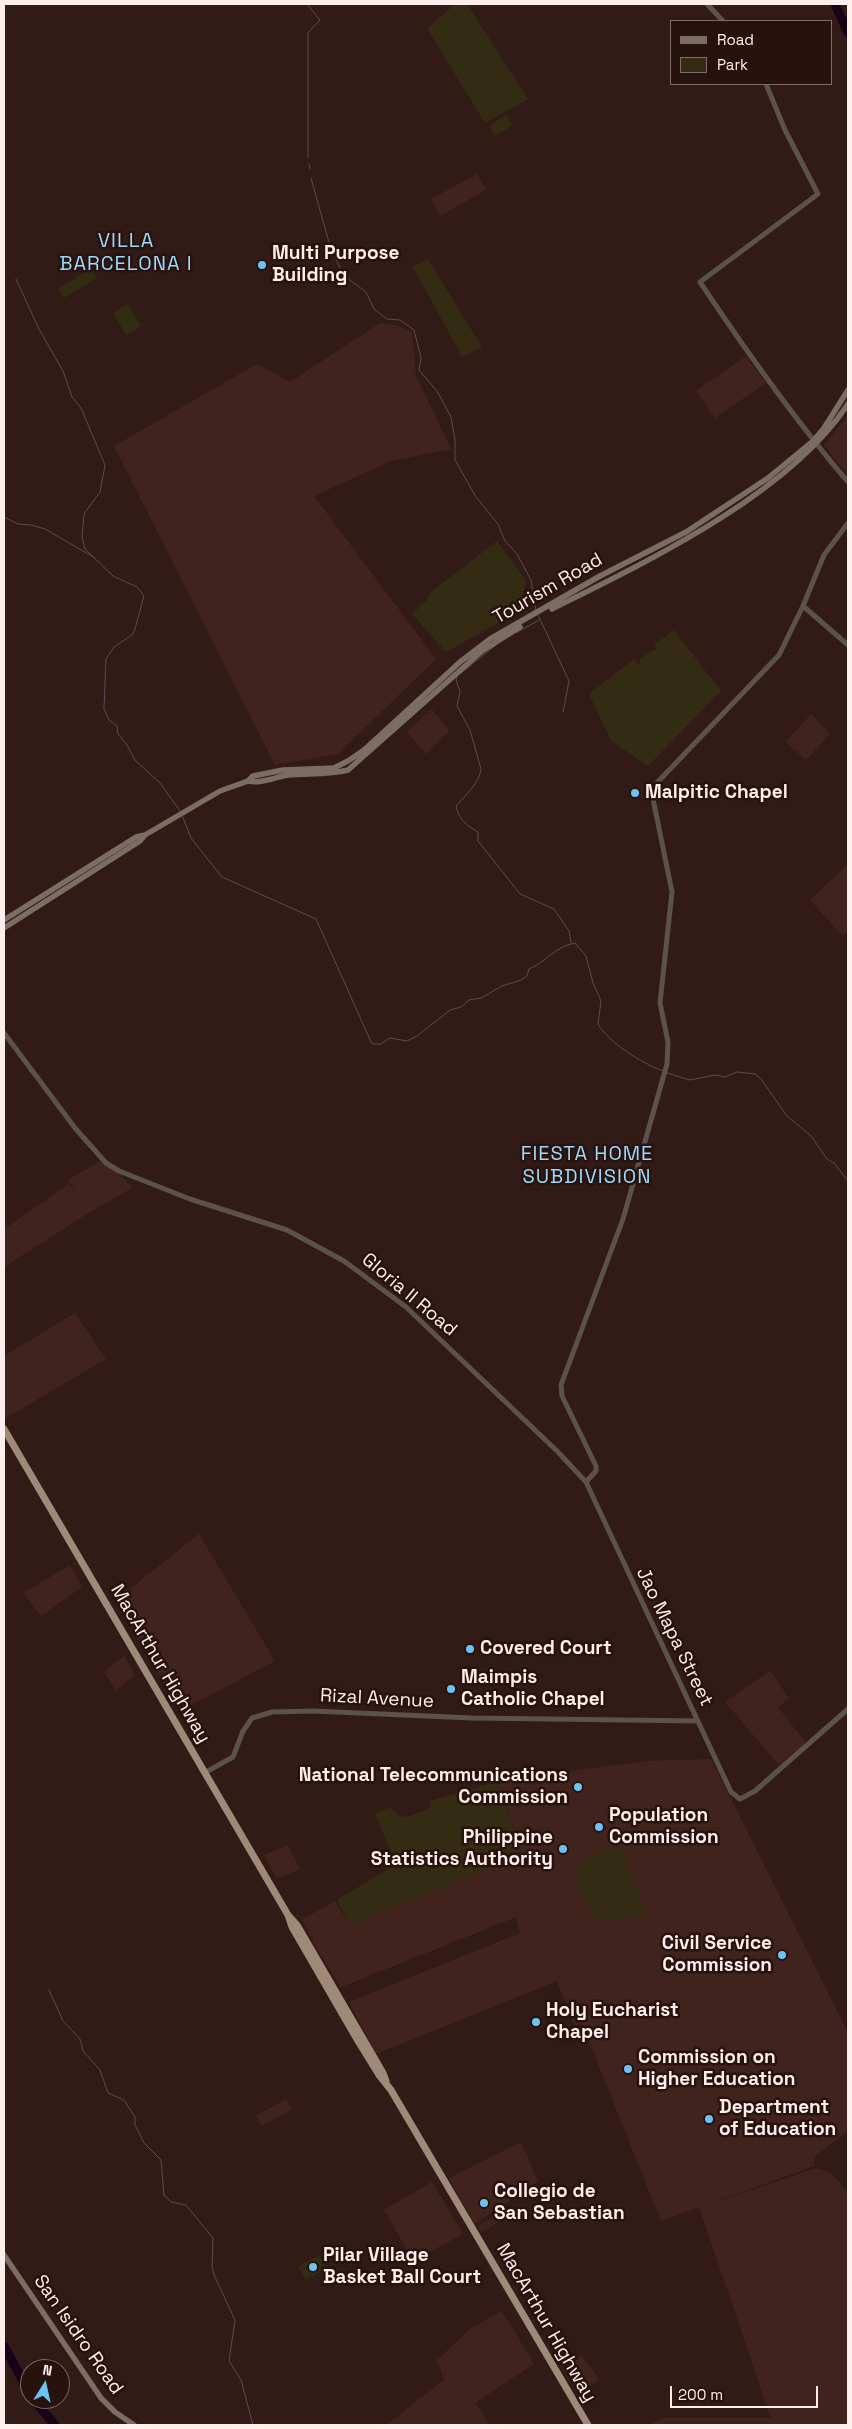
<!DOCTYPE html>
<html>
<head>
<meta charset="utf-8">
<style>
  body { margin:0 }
  #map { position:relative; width:852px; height:2429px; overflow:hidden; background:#321b17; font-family:"Space Grotesk",sans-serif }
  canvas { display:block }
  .frame { position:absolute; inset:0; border:5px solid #ffeeeb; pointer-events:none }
  .legend { position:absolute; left:670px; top:20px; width:162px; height:65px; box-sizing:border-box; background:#28120e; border:1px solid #7e6a66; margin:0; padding:6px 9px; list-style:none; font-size:15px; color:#ffeeeb }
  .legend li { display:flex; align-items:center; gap:10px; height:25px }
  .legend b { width:25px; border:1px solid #7e6a66 }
  .north { position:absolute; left:20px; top:2359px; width:50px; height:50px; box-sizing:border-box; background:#28120e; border:1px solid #7e6a66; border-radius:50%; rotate:10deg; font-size:14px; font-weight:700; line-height:20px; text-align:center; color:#ffeeeb }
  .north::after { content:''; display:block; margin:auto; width:18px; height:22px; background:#6bc3f2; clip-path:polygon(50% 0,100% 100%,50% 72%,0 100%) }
  .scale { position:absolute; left:670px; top:2386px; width:148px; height:22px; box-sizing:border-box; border:2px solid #ffeeeb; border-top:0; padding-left:6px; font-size:15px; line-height:18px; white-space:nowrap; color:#ffeeeb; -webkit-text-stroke:4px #28120e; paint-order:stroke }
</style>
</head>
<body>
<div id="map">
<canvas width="852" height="2429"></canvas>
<div class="frame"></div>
<ul class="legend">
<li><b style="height:6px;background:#7b6d61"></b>Road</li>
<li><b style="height:14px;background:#332b12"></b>Park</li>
</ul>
<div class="north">N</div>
<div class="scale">200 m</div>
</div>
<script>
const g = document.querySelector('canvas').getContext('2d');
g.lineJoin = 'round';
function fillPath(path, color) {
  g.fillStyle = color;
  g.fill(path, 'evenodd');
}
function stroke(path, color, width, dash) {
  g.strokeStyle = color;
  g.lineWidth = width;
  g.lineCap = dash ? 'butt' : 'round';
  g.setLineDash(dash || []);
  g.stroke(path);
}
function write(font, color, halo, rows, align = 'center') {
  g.font = font + ' "Space Grotesk",sans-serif';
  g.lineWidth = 5;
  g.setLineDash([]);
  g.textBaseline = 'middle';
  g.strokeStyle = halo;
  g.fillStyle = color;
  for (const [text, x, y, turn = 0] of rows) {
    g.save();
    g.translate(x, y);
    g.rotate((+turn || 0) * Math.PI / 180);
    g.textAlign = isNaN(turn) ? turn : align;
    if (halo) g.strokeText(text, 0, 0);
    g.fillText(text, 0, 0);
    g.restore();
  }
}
const built = new Path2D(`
  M 477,174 L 486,190 L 440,216 L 431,199 Z
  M 380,323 L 399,326 L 412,332 L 416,376 L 451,449 L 391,461 L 314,496 L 436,659 L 338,754 L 275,765 L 114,446 L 257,364 L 290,382 Z
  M 746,356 L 766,383 L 715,418 L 696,391 Z
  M 848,415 L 848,476 L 824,445 Z
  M 432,709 L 449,731 L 426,754 L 407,732 Z
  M 811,714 L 830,734 L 806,760 L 786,742 Z
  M 848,864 L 848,931 L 843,936 L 810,900 Z
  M 100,1161 L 118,1172 L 132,1188 L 90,1212 L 4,1267 L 4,1229 L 69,1184 L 80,1198 L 68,1180 Z
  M 75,1313 L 106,1359 L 6,1418 L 4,1415 L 4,1356 Z
  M 199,1534 L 275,1661 L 180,1711 L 116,1600 Z
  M 70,1565 L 82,1587 L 41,1616 L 23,1593 Z
  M 124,1656 L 135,1675 L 116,1690 L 104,1672 Z
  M 770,1671 L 789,1698 L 778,1707 L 806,1743 L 779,1765 L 725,1702 Z
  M 711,1759 L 848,2033 L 848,2131 L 814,2157 L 814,2166 L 709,2204 L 817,2168 L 832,2174 L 848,2193 L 848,2425 L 648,2425 L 664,2418 L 771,2418 L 699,2207 L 661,2221 L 582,2024 L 574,2025 L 557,1981 L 376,2054 L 349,2002 L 520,1933 L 516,1917 L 341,1987 L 312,1941 L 314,1940 L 301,1920 L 335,1901 L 350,1925 L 516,1857 L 508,1841 L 518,1837 L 496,1782 L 497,1784 L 540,1776 L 542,1778 L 579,1770 L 647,1761 Z
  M 288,1845 L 300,1869 L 277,1879 L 264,1855 Z
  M 286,2099 L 292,2109 L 262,2126 L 256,2116 Z
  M 521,2142 L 538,2182 L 474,2224 L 449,2178 Z
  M 432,2182 L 463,2234 L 418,2258 L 415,2254 L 411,2257 L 384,2210 Z
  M 510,2207 L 513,2213 L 481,2233 L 478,2226 Z
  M 502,2311 L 534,2364 L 475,2403 L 490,2425 L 386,2425 L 444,2380 L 437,2360 L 470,2329 Z
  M 582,2356 L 599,2379 L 580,2394 L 563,2369 Z`);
const green = new Path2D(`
  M 455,4 L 467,4 L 528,99 L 485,123 L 427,28 Z
  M 506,115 L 513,125 L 495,136 L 489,126 Z
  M 428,259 L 482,347 L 462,357 L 413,267 Z
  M 91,268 L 97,278 L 64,298 L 58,289 Z
  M 128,304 L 141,326 L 126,335 L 113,313 Z
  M 497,541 L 526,581 L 518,612 L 446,652 L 412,614 L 427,600 L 432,591 Z
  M 674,630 L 721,691 L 648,766 L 611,741 L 589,694 L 634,659 L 638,664 L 640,663 L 640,659 L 653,650 L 658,650 L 654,645 Z
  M 496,1782 L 518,1838 L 508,1841 L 517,1857 L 350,1925 L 337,1900 L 396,1864 L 375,1814 L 390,1807 L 402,1818 L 424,1811 L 431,1807 L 429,1801 Z
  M 613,1847 L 621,1849 L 624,1854 L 645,1909 C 642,1917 633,1917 625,1918 C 618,1920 609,1923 602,1921 C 588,1918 575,1880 577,1867 L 582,1861 Z
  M 319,2255 L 327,2268 L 306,2280 L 298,2267 Z`);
const stream = new Path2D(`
  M 307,4 L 320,20 L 308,33 L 308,158
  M 309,164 L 310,169
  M 311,178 L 330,246 L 343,275 L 366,292 L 374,309 L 387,319 L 400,320 L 414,330 L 421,358 L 419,370 L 437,391 L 451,417 L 455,440 L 455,460 L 476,497 L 498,524 L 505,541 L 517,554 L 531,580 L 536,611
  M 16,279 L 39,329 L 63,371 L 72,397 L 81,408 L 105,465 L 100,492 L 84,514 L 82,537 L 85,549 L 113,576 L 137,587 L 144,596 L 135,629 L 132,635 L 114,647 L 106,659 L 104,709 L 109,720 L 117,726 L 118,734 L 127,745 L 135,760 L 160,783 L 180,811
  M 4,517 L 18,524 L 31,525 L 45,529 L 95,558
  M 538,615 L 569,681 L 563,712
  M 516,633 L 539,620
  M 460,674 L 496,645
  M 457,677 L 456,680 L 460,692 L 457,706 L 470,730 L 481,769 C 480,782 465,796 456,806 C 459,820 466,825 478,832 L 478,841 L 520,894 L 554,909 L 569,931 L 571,943
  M 182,815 L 191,838 L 222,877 L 316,919 L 372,1044 L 381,1044 L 390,1038 L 407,1041 L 417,1036 L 450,1010 L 461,1007 L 469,1000 L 481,998 L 502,986 L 521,980 L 527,976 L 529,969 C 546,962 554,947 575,943 L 586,956 L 593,983 L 601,1001 L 598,1024 C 608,1042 643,1064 663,1071
  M 667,1073 L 690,1080 L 715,1075 L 725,1077 L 737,1072 L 755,1074 L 761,1079 L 787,1116 L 811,1136 L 827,1159 L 834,1163 L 848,1181
  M 49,1990 L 63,2021 L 80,2039 L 83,2051 L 100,2070 L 108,2093 L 124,2100 L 135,2117 L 135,2125 L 144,2143 L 161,2160 L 164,2195 L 171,2202 L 186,2205 L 213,2238 L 212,2267 L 214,2275 L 235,2320 L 229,2361 L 241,2380 L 253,2425`);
const river = new Path2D(`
  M 835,4 L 848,33
  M 4,2346 L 30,2394
  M 33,2399 L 55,2425`);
const tertiary = new Path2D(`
  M 707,4 L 723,21
  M 766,84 L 785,130 L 818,194 L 700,282 C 746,351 794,419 848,482
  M 803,606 L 848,645
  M 4,1033 L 75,1128 L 106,1163 L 119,1171 L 190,1199 L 287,1230 L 344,1261 L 406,1307 L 557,1451 L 586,1482 L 731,1792 L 740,1799 L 755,1791 L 848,1709
  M 586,1482 L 596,1471 L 596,1466 L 562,1396 L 561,1385 L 623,1219 L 667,1064 L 668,1042 L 660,1003 L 672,892 L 651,789 L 779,655 L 803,606 L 824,555 L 848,523
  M 206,1772 L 233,1757 L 243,1731 L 252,1718 L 272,1712 L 313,1711 L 472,1718 L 698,1721`);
const secondary = new Path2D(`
  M 552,609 C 648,561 788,495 848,404
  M 248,781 C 261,784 275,777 288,775 C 308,773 328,775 348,770 L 482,651 L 520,627
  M 4,920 L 136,837 L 145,835 L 220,791 L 248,781 L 253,776 L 283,770 L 334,768 L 348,761 L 364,750 L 460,662 L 490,639 L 600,576 L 686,532 L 768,478 L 813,441 L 824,428 L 848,390
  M 4,928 L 140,841 L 145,835
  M 4,2255 L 101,2398 L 115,2412 L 134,2425`);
const trunk = new Path2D(`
  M 4,1429 L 288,1915 L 297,1925 L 383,2073 L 386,2081
  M 288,1915 L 292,1927 L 358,2041 L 379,2075 L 391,2090 L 588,2425`);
const markers = [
  [262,265,5,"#6bc3f2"],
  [635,793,5,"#6bc3f2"],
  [470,1649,5,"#6bc3f2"],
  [451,1689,5,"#6bc3f2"],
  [578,1787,5,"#6bc3f2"],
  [599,1827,5,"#6bc3f2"],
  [563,1849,5,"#6bc3f2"],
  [782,1955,5,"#6bc3f2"],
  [536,2022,5,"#6bc3f2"],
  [628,2069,5,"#6bc3f2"],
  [709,2119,5,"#6bc3f2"],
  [484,2203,5,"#6bc3f2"],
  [313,2267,5,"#6bc3f2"]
];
const poiNames = [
  ["Multi Purpose",272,254],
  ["Building",272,276],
  ["Malpitic Chapel",645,793],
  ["Covered Court",480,1649],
  ["Maimpis",461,1678],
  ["Catholic Chapel",461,1700],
  ["National Telecommunications",568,1776,"right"],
  ["Commission",568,1798,"right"],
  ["Population",609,1816],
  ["Commission",609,1838],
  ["Philippine",553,1838,"right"],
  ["Statistics Authority",553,1860,"right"],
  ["Civil Service",772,1944,"right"],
  ["Commission",772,1966,"right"],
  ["Holy Eucharist",546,2011],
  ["Chapel",546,2033],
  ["Commission on",638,2058],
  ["Higher Education",638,2080],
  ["Department",719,2108],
  ["of Education",719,2130],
  ["Collegio de",494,2192],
  ["San Sebastian",494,2214],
  ["Pilar Village",323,2256],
  ["Basket Ball Court",323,2278]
];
const streetNames = [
  ["Tourism Road",548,589,-30],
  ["Gloria II Road",409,1295,40],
  ["Jao Mapa Street",674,1637,64],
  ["MacArthur Highway",160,1664,60],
  ["Rizal Avenue",377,1699,3],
  ["MacArthur Highway",546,2323,60],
  ["San Isidro Road",78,2335,55]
];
const neighbourhoodNames = [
  ["VILLA",126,242],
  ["BARCELONA I",126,265],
  ["FIESTA HOME",587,1155],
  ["SUBDIVISION",587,1178]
];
fillPath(built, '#41231e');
fillPath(green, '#332b12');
stroke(stream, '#5d4957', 1);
stroke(river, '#180218', 9);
stroke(tertiary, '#5b524b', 5);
stroke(secondary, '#7b6d61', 5.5);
stroke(trunk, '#9f8a7a', 7);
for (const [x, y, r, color] of markers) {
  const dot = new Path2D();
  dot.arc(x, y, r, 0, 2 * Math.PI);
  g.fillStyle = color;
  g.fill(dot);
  stroke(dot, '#28120e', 2);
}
write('bold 19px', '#ffeeeb', '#28120e', poiNames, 'left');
write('19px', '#ffeeeb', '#28120e', streetNames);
g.letterSpacing = '1px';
write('20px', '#9bd9fc', '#28120e', neighbourhoodNames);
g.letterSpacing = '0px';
</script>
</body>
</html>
